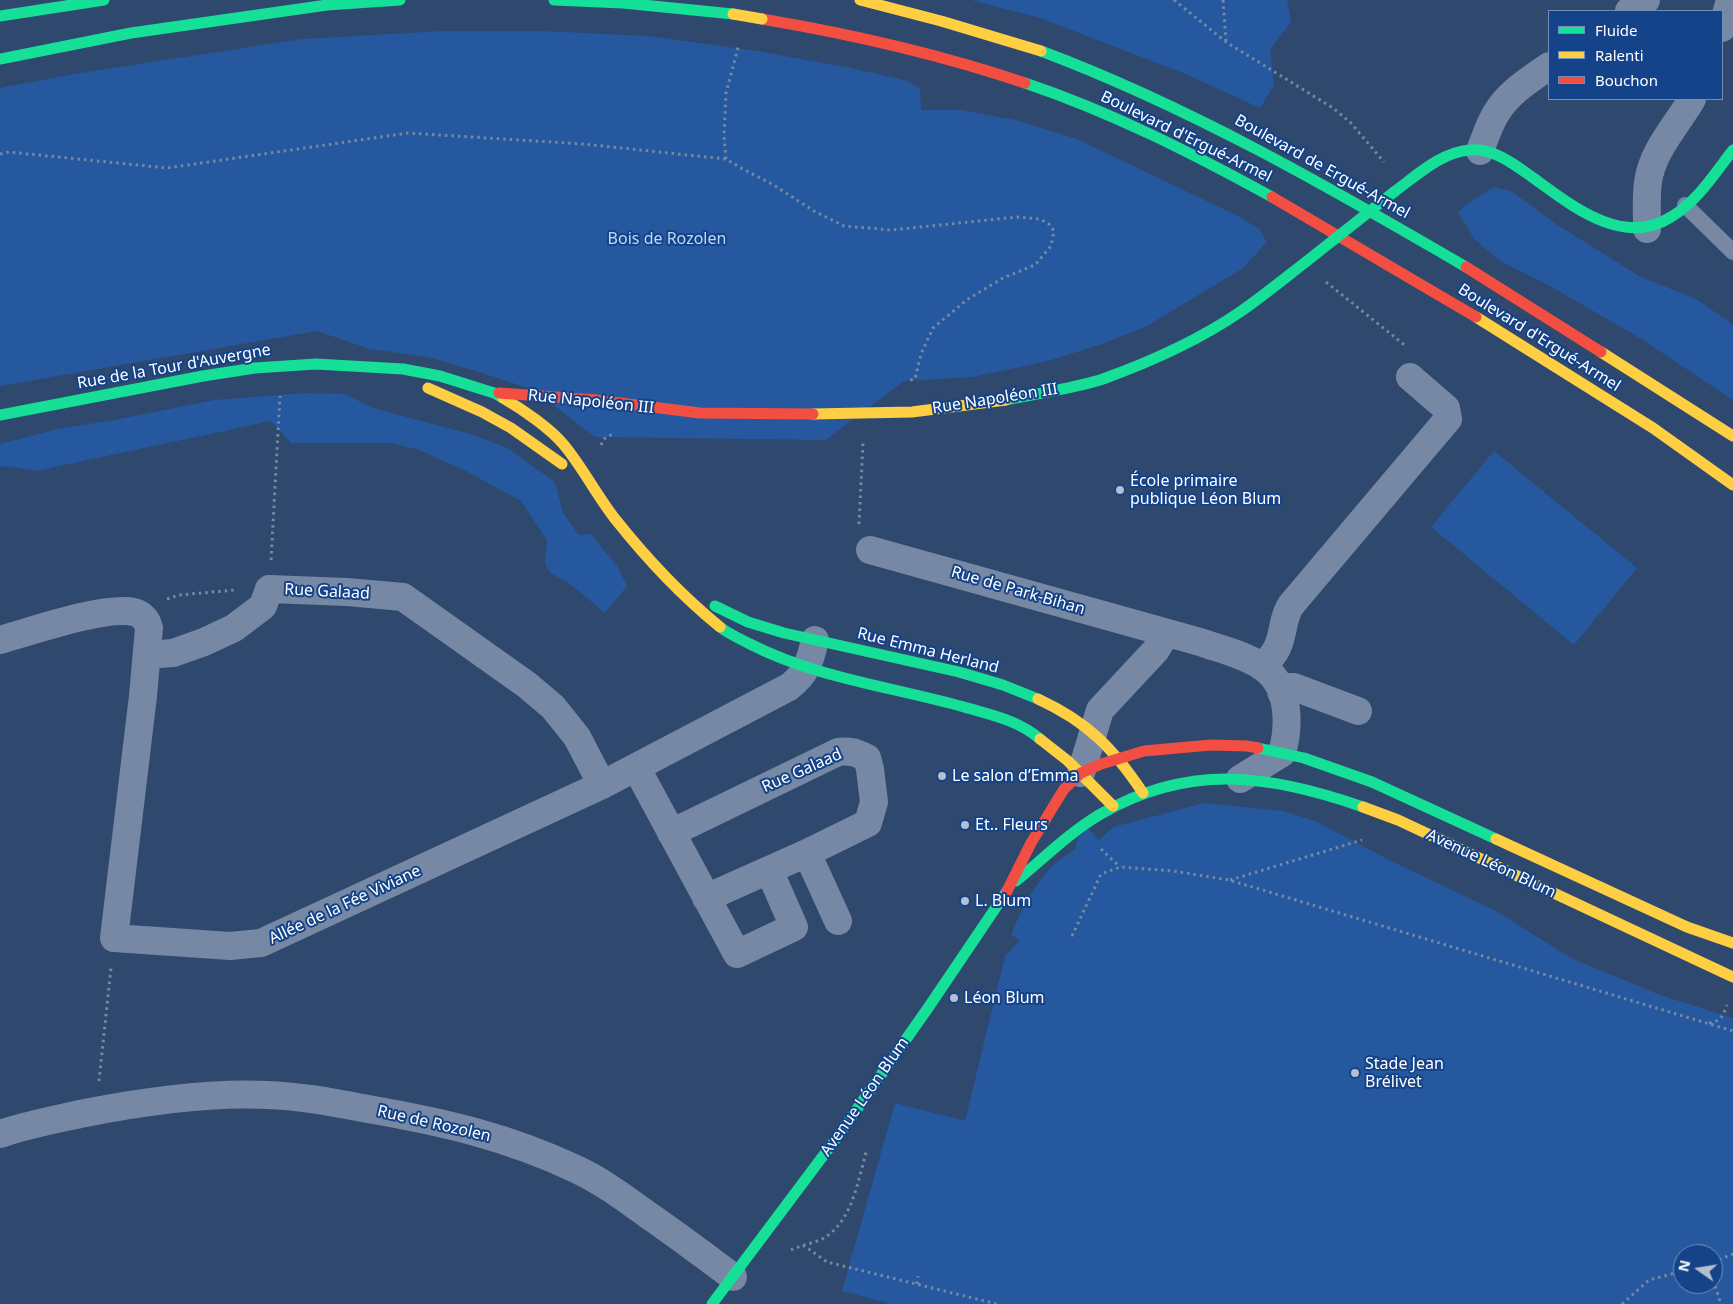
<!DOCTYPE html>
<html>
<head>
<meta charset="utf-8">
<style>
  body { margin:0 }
  #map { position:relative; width:1733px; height:1304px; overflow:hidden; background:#2f486e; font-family:"Noto Sans",sans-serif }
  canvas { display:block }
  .legend { position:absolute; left:1548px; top:10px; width:175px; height:90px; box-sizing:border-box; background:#144389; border:1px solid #728eb8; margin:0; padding:6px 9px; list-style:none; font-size:15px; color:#fff }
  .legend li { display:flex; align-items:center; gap:10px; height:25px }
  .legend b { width:25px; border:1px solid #728eb8 }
  .north { position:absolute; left:1673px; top:1244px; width:50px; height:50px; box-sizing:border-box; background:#144389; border:1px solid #728eb8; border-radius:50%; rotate:283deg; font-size:14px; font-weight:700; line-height:20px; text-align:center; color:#fff }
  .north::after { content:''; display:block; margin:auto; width:18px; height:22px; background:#b6bfcc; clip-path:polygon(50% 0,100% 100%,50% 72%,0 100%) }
</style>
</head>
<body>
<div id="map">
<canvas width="1733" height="1304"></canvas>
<ul class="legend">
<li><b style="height:6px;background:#16e098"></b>Fluide</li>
<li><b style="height:6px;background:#ffcf43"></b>Ralenti</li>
<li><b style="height:6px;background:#f24e42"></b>Bouchon</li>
</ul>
<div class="north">N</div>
</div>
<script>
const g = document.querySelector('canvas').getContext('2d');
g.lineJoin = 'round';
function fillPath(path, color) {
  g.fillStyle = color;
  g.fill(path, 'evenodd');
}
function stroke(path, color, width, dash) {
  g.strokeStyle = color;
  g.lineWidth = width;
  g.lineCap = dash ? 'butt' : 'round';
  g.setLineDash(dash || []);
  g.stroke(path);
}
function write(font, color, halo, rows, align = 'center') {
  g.font = font + ' "Noto Sans",sans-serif';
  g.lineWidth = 4;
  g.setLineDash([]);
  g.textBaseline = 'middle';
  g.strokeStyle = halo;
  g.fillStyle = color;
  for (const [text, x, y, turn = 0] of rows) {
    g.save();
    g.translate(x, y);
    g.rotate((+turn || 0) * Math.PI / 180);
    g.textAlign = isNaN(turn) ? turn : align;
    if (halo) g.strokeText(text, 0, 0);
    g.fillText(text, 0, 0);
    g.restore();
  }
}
const green = new Path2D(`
  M 971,0 L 1287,0 L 1291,22 L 1270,50 L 1274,85 L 1260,108 L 1183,73 L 1040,18 Z
  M 444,31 L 543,31 L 648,36 L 757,51 L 851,68 L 908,81 L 920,89 L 921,110 L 961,110 L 1015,120 L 1077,139 L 1240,217 L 1259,229 L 1267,242 L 1242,269 L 1145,327 L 1099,345 L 1048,361 L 973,377 L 904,381 L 826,440 L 595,437 L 534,390 L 476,371 L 428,357 L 370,349 L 317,331 L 0,386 L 0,88 L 80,73 L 302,39 Z
  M 1494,187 L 1511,191 L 1556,224 L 1639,276 L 1698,300 L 1733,325 L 1733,400 L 1643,340 L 1552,287 L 1500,261 L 1473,238 L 1469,229 L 1458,213 L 1465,205 Z
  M 306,393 L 345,394 L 373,408 L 477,436 L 507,448 L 555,482 L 563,513 L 579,535 L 591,534 L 617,566 L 627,586 L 605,613 L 569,583 L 550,573 L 545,563 L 547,540 L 521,501 L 468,472 L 417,449 L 390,443 L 291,443 L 271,421 L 36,471 L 7,466 L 0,467 L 0,444 L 58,429 L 114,420 L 214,400 Z
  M 1494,451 L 1637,568 L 1574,645 L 1431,527 Z
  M 1205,803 L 1283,811 L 1315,821 L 1391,861 L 1496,911 L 1571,958 L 1660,995 L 1733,1018 L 1733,1304 L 892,1304 L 842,1291 L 895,1103 L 965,1121 L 1005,956 L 1020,940 L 1011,935 C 1024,904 1043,865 1075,850 L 1078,838 L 1087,827 L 1099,840 L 1113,827 ZM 1683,1254 L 1713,1254 L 1713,1284 L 1683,1284 Z`);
const path = new Path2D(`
  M 1174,0 L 1226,42 L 1333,108 L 1350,122 L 1384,162
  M 1223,0 L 1226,42
  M 0,154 L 9,152 L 167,168 L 408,133 L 583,144 L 726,159 L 741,168 L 772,184 L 814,211 L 844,226 L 891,230 L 1017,217 L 1040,219 L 1049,224 L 1054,231 L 1051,246 L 1035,265 L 1003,278 L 968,299 L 933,328 L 921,354 L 915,379 L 910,380
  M 726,159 L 724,136 L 726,93 L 739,44
  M 1326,282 L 1407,347
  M 601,445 L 604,439 L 614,433
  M 859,524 L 863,443
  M 271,560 L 280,396
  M 167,599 L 179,595 L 235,590
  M 1101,849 L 1120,867
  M 1230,880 L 1362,840
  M 1072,936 L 1101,874 L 1120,867 L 1173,871 L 1229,880 L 1733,1031
  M 1709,1023 C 1721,1021 1723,1016 1727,1005
  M 99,1081 L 111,968
  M 803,1245 L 827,1262 L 997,1304
  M 791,1250 C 801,1245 815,1243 824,1238 C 853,1220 858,1180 867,1149
  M 1713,1262 L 1733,1254
  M 1713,1280 L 1721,1304
  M 917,1284 L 918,1276
  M 1622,1304 L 1649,1280 L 1683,1271`);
const lane = new Path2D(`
  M 1685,205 L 1733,252`);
const street = new Path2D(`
  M 1629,11 L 1646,0
  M 1722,28 L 1730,0
  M 1480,151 C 1485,138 1489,124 1497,112 C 1509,92 1531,79 1549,66
  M 1647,229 C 1647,214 1646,197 1648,182 C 1652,151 1677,125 1692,99
  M 870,550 L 1200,642 C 1220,649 1243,654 1261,666 C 1290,684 1290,724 1282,753 L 1240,779
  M 0,640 C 32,631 103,606 134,612 C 142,614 147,620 149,628 L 143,696 L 114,938 L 230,946 L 261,943 L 602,785
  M 147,655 L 173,653 L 204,642 L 234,628 L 263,606 L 269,589 L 347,592 L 403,597 L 527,685 L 553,707 L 577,737 L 602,785 L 789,687 C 807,673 810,661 815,640
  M 1262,667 C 1268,661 1274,655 1277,648 C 1284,634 1282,618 1291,605 L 1448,419 L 1446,408 L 1410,377
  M 1281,692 L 1288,687 L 1294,687 L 1358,711
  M 636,767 L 737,954 L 794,927 L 769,870
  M 1081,773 L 1100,710 L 1156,650 L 1166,633
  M 671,833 L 838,752 C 850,750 857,753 867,758 L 870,769 L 874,802 L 868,823 L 807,853
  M 706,898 L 807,853 L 838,921
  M 0,1134 C 26,1125 53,1120 80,1114 C 140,1102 205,1092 267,1095 C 301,1096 335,1103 368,1109 C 443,1122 509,1137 578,1170 C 603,1182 626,1199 648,1215 C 677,1235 705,1256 733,1277`);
const fast = new Path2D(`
  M 554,0 L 623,3 L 733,14
  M 0,16 L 104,0
  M 1041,51 C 1190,107 1329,187 1466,267
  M 0,59 L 131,33 L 327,5 L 400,0
  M 1025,83 C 1111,112 1192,153 1272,197
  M 1394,192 C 1416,176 1441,152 1470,150 C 1493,148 1514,164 1532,177 C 1571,205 1622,248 1671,217 C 1697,202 1715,173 1733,150
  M 1006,400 C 1038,393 1072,389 1103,379 C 1150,362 1199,340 1240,312 C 1263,296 1285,278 1307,261
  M 0,415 L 203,376 L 255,368 L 316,364 L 403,369 L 440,376 L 494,393 L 503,398
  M 715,606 L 748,622 L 784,633 L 959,672 L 1003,685 L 1038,699
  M 720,627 C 729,634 740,639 750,644 C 816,678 893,687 964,707 C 991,715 1018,720 1040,739
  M 1258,748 L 1304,758 L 1372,782 L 1496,839
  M 1016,881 C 1043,859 1069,833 1099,815 C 1188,763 1269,774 1363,807
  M 712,1304 L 838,1136 L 928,1008 L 1007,891`);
const slow = new Path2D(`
  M 860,0 L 941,21 L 1041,51
  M 1476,317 L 1653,428 L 1733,485
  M 1601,352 L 1733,436
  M 428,388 L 482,412 L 511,428 L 562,464
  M 503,398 C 522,409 550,428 564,445 C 583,468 597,496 616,520 C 647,559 682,596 720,627
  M 813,414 L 912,412 L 1006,400
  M 1038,699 C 1088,722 1113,748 1143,793
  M 1040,739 L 1068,761 L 1113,806
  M 1363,807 L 1398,820 L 1733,977
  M 1496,839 L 1687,927 L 1733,943`);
const jam = new Path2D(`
  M 762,19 C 851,34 939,54 1025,83
  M 1272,197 L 1476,317
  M 1466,267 L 1601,352
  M 499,393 L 596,400 L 700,413 L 813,414
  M 1007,891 L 1031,843 L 1064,789 L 1081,773 L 1101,764 L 1144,751 L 1211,745 L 1247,746 L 1258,748`);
const fastBridge = new Path2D(`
  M 1307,261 L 1394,192`);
const slowBridge = new Path2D(`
  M 733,14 L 762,19`);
const markers = [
  [1120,490,5,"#b6bfcc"],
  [942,776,5,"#b6bfcc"],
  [965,825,5,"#b6bfcc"],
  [965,901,5,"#b6bfcc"],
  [954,998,5,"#b6bfcc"],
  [1355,1073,5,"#b6bfcc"]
];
const streetNames = [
  ["Boulevard d'Ergué-Armel",1186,137,26],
  ["Boulevard de Ergué-Armel",1322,167,29],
  ["Boulevard d'Ergué-Armel",1539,338,32],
  ["Rue de la Tour d'Auvergne",174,367,-10],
  ["Rue Napoléon III",995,399,-9],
  ["Rue Napoléon III",591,402,6],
  ["Rue de Park-Bihan",1018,591,16],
  ["Rue Galaad",327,592,3],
  ["Rue Emma Herland",928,651,14],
  ["Rue Galaad",802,771,-24],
  ["Avenue Léon Blum",1491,864,25],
  ["Allée de la Fée Viviane",345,905,-25],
  ["Avenue Léon Blum",865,1097,-55],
  ["Rue de Rozolen",434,1124,13]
];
const parkNames = [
  ["Bois de Rozolen",667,239]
];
const poiNames = [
  ["École primaire",1130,481],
  ["publique Léon Blum",1130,499],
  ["Le salon d’Emma",952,776],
  ["Et.. Fleurs",975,825],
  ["L. Blum",975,901],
  ["Léon Blum",964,998],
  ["Stade Jean",1365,1064],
  ["Brélivet",1365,1082]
];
fillPath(green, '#25589f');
stroke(path, '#7688a3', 3, [2.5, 4]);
stroke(lane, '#7688a3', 16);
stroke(street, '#7688a3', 28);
stroke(fast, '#16e098', 11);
stroke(slow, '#ffcf43', 11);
stroke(jam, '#f24e42', 11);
stroke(fastBridge, '#16e098', 11);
stroke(slowBridge, '#ffcf43', 11);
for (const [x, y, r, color] of markers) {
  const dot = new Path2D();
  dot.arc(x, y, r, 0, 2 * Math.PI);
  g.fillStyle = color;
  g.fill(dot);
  stroke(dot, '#144389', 2);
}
write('16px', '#fff', '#144389', streetNames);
write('16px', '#c0d9fb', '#144389', parkNames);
write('16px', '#fff', '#144389', poiNames, 'left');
</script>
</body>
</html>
